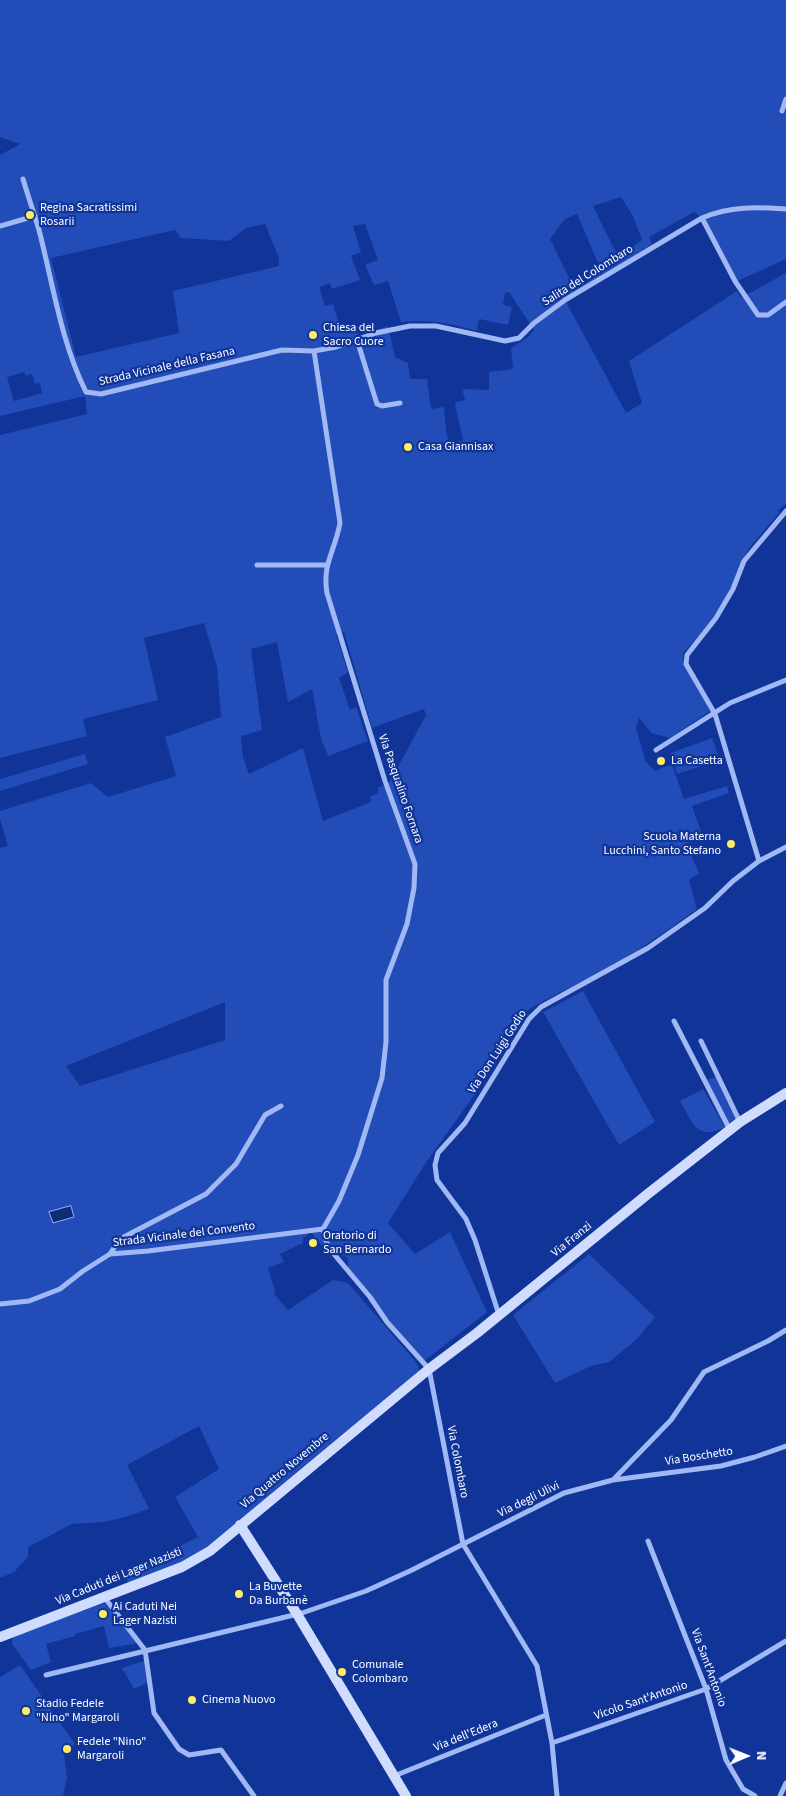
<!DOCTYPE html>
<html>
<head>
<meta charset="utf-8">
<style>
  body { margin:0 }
  #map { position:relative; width:786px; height:1796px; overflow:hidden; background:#103498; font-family:"Source Sans 3",sans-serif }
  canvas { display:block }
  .north { position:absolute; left:721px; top:1731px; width:50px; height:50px; -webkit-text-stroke:4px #103498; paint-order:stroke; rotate:89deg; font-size:14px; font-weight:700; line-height:20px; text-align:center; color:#fff }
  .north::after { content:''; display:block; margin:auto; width:18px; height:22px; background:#fff; clip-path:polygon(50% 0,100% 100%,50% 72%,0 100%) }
</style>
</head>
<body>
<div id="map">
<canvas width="786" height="1796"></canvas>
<div class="north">N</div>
</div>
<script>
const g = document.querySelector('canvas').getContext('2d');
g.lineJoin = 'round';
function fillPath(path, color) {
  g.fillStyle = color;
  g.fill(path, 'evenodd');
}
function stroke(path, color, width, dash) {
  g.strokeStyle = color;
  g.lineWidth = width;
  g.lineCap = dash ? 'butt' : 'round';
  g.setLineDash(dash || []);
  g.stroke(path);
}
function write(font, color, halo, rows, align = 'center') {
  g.font = font + ' "Source Sans 3",sans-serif';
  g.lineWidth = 4.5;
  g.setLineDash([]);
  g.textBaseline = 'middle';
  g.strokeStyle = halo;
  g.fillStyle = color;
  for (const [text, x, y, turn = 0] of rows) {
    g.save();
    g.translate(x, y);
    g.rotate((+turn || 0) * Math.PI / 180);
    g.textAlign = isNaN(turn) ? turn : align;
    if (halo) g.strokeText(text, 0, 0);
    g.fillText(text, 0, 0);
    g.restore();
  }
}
const green = new Path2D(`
  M 0,0 L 786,0 L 786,259 L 733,283 L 702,223 L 702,218 L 694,212 L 649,237 L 652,244 L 565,300 L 626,413 L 642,403 L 629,361 L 737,291 L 741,298 L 786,273 L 786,504 L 777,511 L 780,512 L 750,547 L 742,560 L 731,588 L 707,628 L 683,653 L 683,662 L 710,711 L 670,738 L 651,733 L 639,717 L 636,728 L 646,762 L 655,771 L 672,764 L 684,799 L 727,786 L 729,793 L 692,806 L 703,837 L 686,844 L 699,873 L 689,880 L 697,909 C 669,929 641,949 611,967 C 583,983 552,994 525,1012 L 475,1094 L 425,1164 L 388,1223 L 415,1254 L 450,1232 L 487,1312 L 423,1362 L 348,1273 L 348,1258 L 323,1247 L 311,1232 L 303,1238 L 303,1243 L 280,1254 L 284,1262 L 268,1268 L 275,1291 L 274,1294 L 288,1310 L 333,1280 L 348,1283 L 416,1362 L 420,1371 L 305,1465 L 207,1549 L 178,1565 L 129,1584 L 124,1573 L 198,1537 L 175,1497 L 219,1469 L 199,1426 L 127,1465 L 149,1509 L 125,1517 L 104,1522 L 72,1524 L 28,1547 L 28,1557 L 14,1572 L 0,1578 L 0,848 L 8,846 L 0,819 L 0,811 L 91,783 L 108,797 L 176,776 L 165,737 L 221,717 L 217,667 L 204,623 L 144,638 L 158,700 L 83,719 L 87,736 L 0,758 L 0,435 L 87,414 L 85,396 L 0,416 L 0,155 L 20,144 L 0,137 ZM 621,197 L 633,216 L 642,240 L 618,257 L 593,206 ZM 577,214 L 602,272 L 575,290 L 550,239 L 565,219 ZM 265,224 L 279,258 L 279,266 L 173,291 L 179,333 L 76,357 L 51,258 L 175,230 L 181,238 L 229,241 L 246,228 ZM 365,224 L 378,260 L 365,265 L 374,285 L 388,281 L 401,322 C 432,319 447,323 477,331 L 479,319 L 508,325 L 512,307 L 503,305 L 505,293 L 509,292 L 534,330 L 527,338 L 511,348 L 513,369 L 489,372 L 489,390 L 462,389 L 465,400 L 456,402 L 455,405 L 463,440 L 450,444 L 446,431 L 444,407 L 431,409 L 427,379 L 410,379 L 408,363 L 395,357 L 388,326 L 358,336 L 354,324 L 340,327 L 333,304 L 325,306 L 319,287 L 330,283 L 332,289 L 360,280 L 351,256 L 361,252 L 353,226 ZM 24,372 L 26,376 L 32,374 L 35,384 L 40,383 L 42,393 L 14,401 L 7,377 ZM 344,632 L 372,728 L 424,709 L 426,715 L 389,783 L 378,788 L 378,793 L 370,797 L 371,802 L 323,821 L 303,748 L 249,774 L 243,757 L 241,736 L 262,730 L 251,649 L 277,642 L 288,702 L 312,689 L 321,739 L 328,756 L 368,741 L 356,707 L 350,710 L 339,678 L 348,672 L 336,635 ZM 225,1002 L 225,1040 L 80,1086 L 66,1066 Z
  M 712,738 L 720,760 L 677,774 L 671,753 Z
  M 85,754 L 88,764 L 0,791 L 0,779 Z
  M 583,991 L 655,1122 L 619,1145 L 543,1012 Z
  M 716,1077 L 738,1120 L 731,1126 L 707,1080 Z
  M 703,1089 L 725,1127 C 697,1141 692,1123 680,1101 Z
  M 589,1254 L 655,1317 L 637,1339 L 609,1362 L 591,1366 L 555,1383 L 513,1315 Z
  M 104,1603 L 139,1643 L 109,1648 L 104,1626 L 75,1634 L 75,1636 L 46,1644 L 51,1662 L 31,1670 L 12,1644 L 13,1636 Z
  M 144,1661 L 147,1683 L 134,1689 L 122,1668 Z
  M 20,1665 L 75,1744 L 64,1753 L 67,1777 L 63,1796 L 0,1796 L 0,1677 Z`);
const water = new Path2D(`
  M 71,1206 L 74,1217 L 53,1223 L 49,1212 Z`);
const street = new Path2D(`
  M 782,111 L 786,99
  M 23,179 C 28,196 34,213 39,230 C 53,284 61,342 86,392 L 101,394 L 282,350 L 314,351 L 336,347 L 376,333 L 410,326 L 436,326 L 505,341 L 519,338 L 534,323 L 565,300 L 702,218 C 730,206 756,207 786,209
  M 702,218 L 735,281 L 758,315 L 768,315 L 786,302
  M 0,226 L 35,216
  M 357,340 L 377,404 L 382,406 L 400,403
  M 314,351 L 340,523 C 335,551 322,564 327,593 L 385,781 L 415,864 L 414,888 L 407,924 L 386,980 L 386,1042 L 382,1078 L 358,1155 L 339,1201 L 323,1229
  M 257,565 L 327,565
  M 656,750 L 730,703 L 786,680
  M 759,861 L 715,714 L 686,664 L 687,655 L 716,618 L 733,589 L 744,561 L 786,511
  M 674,1021 L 730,1130
  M 701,1041 L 740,1122
  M 323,1229 L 328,1247 L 370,1297 L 387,1322 L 429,1369 L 463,1544 L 537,1666 L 552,1743 L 557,1796
  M 110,1254 L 120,1239 L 206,1194 L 236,1164 L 265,1115 L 281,1106
  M 0,1304 L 29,1301 L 60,1289 L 83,1271 L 110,1254 L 148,1251 L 323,1229
  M 499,1315 L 475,1240 L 466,1219 L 437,1180 L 435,1165 L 438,1153 L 465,1123 L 529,1019 L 541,1007 L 648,948 L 705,908 L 733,881 L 759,861 L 786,847
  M 613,1480 L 721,1466 L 755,1457 L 786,1446
  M 648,1541 L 706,1689 L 726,1760 L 743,1789 L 755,1796
  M 104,1597 L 145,1650 L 154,1713 L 179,1749 L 189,1755 L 221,1750 L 254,1796
  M 46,1675 L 302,1613 L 366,1591 L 412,1570 L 564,1493 L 613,1480 L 671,1420 L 704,1372 L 768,1341 L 786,1330
  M 552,1743 L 706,1689 L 786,1641
  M 394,1776 L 546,1715
  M 780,1796 L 786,1783`);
const secondary = new Path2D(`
  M 240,1525 L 297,1614 L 406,1796
  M 0,1637 L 182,1567 L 210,1551 L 429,1369 L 477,1333 L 649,1193 L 740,1122 L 786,1093`);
const markers = [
  [30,215,5,"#ffec63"],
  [313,335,5,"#ffec63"],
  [408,447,5,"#ffec63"],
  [661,761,5,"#ffec63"],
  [731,844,5,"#ffec63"],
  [313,1243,5,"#ffec63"],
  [239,1594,5,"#ffec63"],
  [103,1614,5,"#ffec63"],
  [342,1672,5,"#ffec63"],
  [192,1700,5,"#ffec63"],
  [26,1711,5,"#ffec63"],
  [67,1749,5,"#ffec63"]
];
const poiNames = [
  ["Regina Sacratissimi",40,208],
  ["Rosarii",40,222],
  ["Chiesa del",323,328],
  ["Sacro Cuore",323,342],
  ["Casa Giannisax",418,447],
  ["La Casetta",671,761],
  ["Scuola Materna",721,837,"right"],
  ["Lucchini, Santo Stefano",721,851,"right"],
  ["Oratorio di",323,1236],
  ["San Bernardo",323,1250],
  ["La Buvette",249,1587],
  ["Da Burbanè",249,1601],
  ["Ai Caduti Nei",113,1607],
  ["Lager Nazisti",113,1621],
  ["Comunale",352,1665],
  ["Colombaro",352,1679],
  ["Cinema Nuovo",202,1700],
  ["Stadio Fedele",36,1704],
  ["\"Nino\" Margaroli",36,1718],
  ["Fedele \"Nino\"",77,1742],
  ["Margaroli",77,1756]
];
const streetNames = [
  ["Salita del Colombaro",588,276,-32],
  ["Strada Vicinale della Fasana",167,367,-13],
  ["Via Pasqualino Fornara",400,789,71],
  ["Via Don Luigi Godio",498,1052,-57],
  ["Strada Vicinale del Convento",184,1235,-7],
  ["Via Franzi",572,1240,-39],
  ["Via Boschetto",699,1457,-9],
  ["Via Colombaro",457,1462,79],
  ["Via Quattro Novembre",285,1471,-40],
  ["Via degli Ulivi",529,1500,-26],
  ["Via Caduti dei Lager Nazisti",119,1577,-22],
  ["Via Sant'Antonio",708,1668,70],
  ["Vicolo Sant'Antonio",641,1701,-19],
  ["Via dell'Edera",466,1736,-22]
];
fillPath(green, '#224cb7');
fillPath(water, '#102b78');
stroke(water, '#91b0f8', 1);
stroke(street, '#a0b8f4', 5);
stroke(secondary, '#d0dcfd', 10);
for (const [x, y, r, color] of markers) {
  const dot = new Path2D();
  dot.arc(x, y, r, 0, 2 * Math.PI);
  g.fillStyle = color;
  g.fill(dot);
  stroke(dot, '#103498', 2);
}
write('12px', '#fff', '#103498', poiNames, 'left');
write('12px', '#fff', '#103498', streetNames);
</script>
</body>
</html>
